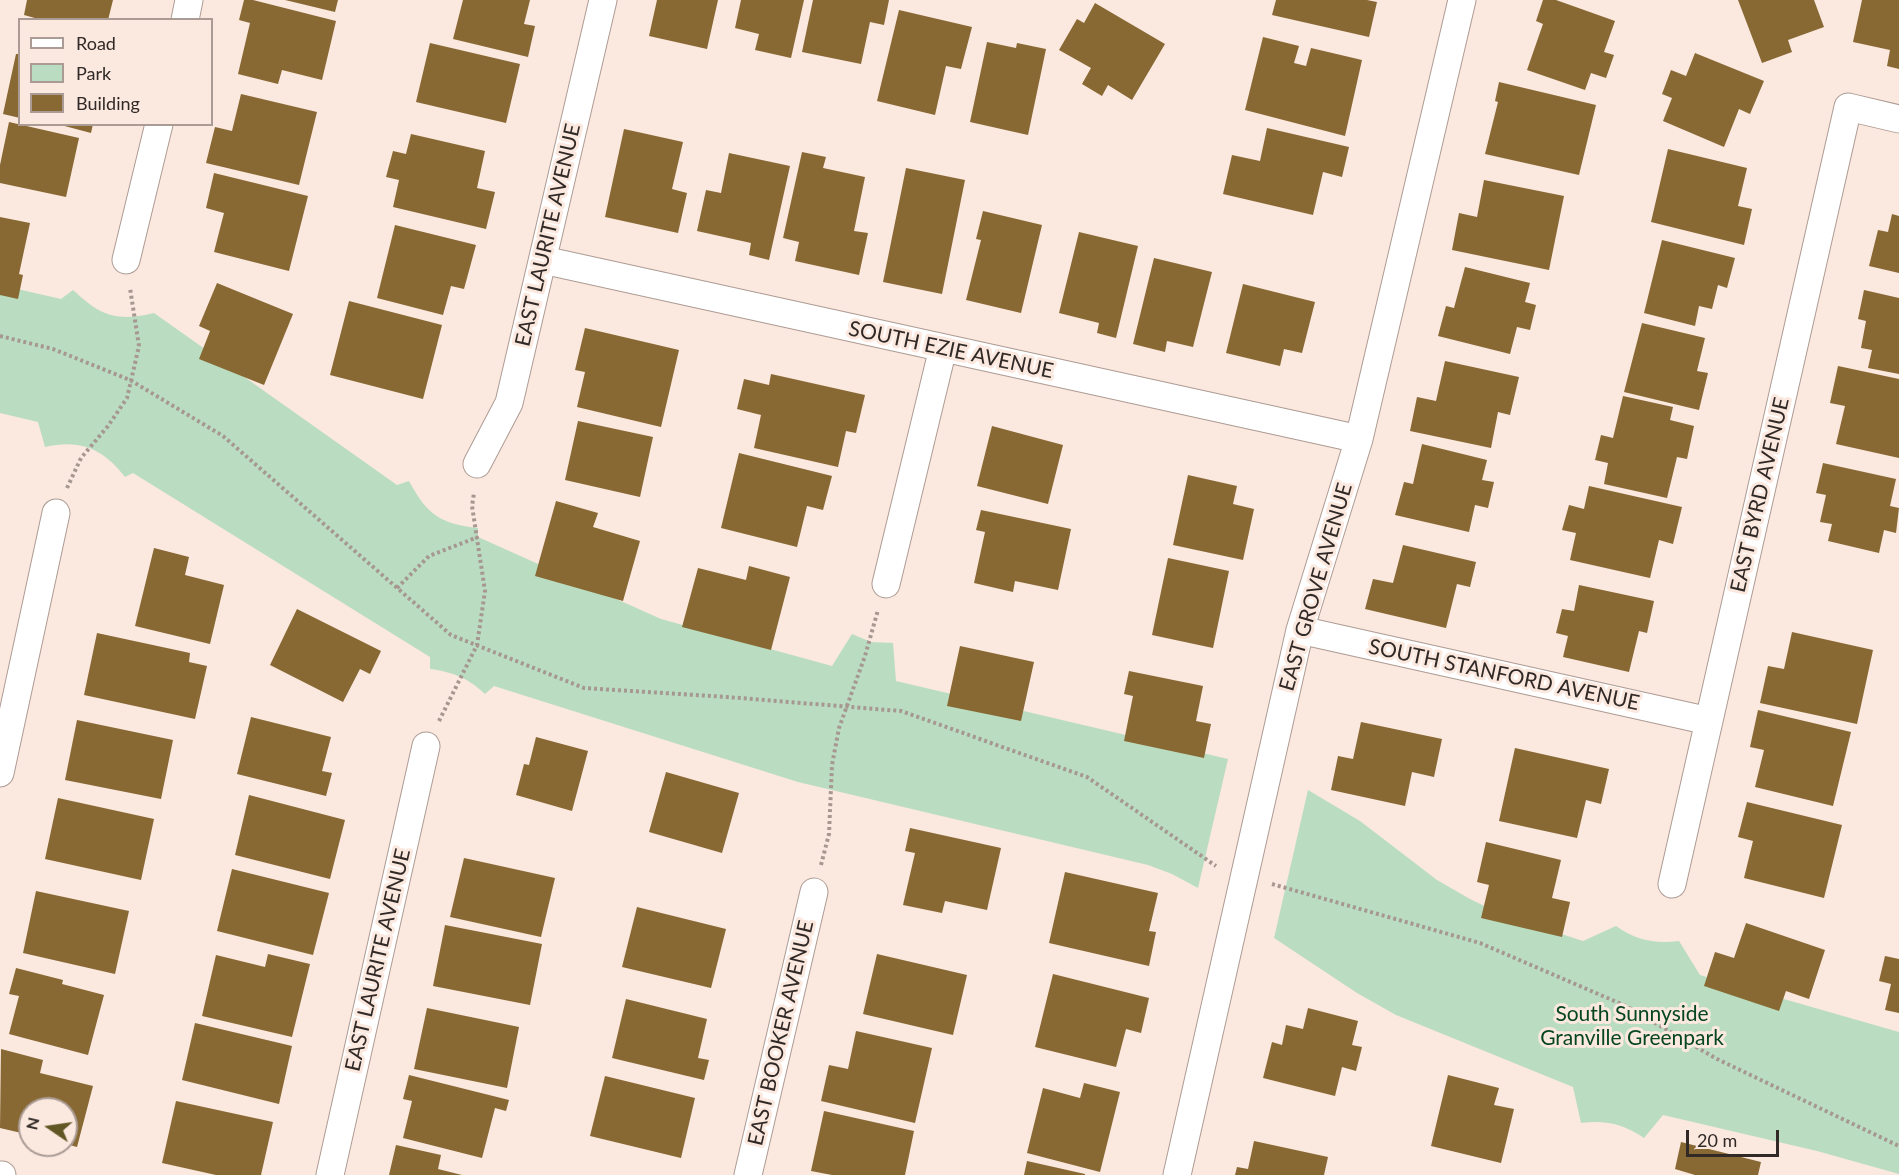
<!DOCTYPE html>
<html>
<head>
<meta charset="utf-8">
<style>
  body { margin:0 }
  #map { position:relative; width:1899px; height:1175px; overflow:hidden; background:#fbe8df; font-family:Lato,sans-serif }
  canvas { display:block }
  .legend { position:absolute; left:18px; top:18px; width:195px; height:108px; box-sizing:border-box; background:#fbe8df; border:2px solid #aa9c95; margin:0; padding:8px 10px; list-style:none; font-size:18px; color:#302926 }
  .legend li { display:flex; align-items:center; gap:12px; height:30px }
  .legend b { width:30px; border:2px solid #aa9c95 }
  .north { position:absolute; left:18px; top:1097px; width:60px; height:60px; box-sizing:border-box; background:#fbe8df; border:2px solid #aa9c95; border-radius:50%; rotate:283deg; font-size:16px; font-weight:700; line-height:24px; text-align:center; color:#302926 }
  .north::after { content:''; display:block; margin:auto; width:21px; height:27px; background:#605724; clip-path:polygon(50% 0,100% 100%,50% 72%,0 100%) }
  .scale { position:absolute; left:1686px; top:1130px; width:93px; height:27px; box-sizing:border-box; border:3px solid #302926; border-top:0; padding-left:8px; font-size:18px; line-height:21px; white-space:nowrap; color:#302926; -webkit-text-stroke:4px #fbe8df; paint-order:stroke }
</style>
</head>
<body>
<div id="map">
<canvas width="1899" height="1175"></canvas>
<ul class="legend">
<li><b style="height:8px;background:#fff"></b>Road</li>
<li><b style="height:16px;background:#baddc1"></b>Park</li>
<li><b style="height:16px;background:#886833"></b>Building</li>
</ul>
<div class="north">N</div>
<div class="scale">20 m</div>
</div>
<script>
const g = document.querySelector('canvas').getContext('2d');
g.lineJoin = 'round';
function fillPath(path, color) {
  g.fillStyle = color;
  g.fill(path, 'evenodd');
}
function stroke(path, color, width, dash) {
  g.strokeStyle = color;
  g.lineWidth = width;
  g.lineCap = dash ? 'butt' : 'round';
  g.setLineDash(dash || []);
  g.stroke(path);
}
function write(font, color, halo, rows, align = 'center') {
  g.font = font + ' Lato,sans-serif';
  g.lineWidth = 6;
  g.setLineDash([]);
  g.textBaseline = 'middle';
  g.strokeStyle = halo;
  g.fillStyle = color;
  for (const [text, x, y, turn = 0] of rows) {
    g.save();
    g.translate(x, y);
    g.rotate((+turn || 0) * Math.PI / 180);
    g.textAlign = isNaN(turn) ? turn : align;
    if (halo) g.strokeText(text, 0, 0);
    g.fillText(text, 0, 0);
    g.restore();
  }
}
const green = new Path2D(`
  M 0,285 L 61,299 L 73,290 C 101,316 116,322 154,313 L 397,485 L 409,481 C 427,515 441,524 478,528 L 478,537 L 661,619 L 832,666 L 852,634 L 871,642 L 893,643 L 896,681 L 1228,759 L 1198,888 L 1172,874 L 1148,865 L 798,782 L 494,686 L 485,694 C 468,678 453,672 430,669 L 430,657 L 133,473 L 125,477 C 103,449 81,439 45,447 L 38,422 L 0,413 Z
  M 1308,790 L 1360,821 L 1437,880 L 1470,899 L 1503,915 L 1583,941 L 1616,926 C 1636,940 1654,944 1679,941 L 1700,975 L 1899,1032 L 1899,1174 L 1817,1151 L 1663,1115 L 1644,1138 C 1623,1124 1606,1120 1581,1123 L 1573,1087 L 1396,1015 L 1357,993 L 1274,938 Z`);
const building = new Path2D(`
  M 27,0 L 113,0 L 108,20 L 42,20 L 24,15 Z
  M 244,0 L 253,0 L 336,21 L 322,80 L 282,70 L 278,84 L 238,74 L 250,23 L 239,20 Z
  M 285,0 L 338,0 L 335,12 Z
  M 463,0 L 530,0 L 524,24 L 535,26 L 528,57 L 453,39 Z
  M 657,0 L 718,0 L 707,49 L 649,36 Z
  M 741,0 L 804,0 L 791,58 L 755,50 L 759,34 L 735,28 Z
  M 813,0 L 889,0 L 884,25 L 870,22 L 861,64 L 802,52 Z
  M 1276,0 L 1367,0 L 1377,2 L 1369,37 L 1272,15 Z
  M 1543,0 L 1556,0 L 1615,21 L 1604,52 L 1614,55 L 1606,78 L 1591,73 L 1585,90 L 1527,70 L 1543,24 L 1536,21 Z
  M 1738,0 L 1814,0 L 1824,27 L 1788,40 L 1792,52 L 1762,63 Z
  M 1862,0 L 1899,0 L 1899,69 L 1887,66 L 1890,50 L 1853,42 Z
  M 1095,3 L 1165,44 L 1132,100 L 1108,85 L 1102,96 L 1082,84 L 1091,68 L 1059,50 L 1077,19 L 1084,23 Z
  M 899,10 L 972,27 L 961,69 L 946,66 L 935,115 L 877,101 Z
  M 1263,37 L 1299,46 L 1294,63 L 1306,66 L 1311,48 L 1362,60 L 1345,136 L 1245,110 Z
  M 987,42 L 1016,48 L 1017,43 L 1046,49 L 1028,135 L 970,122 Z
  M 430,43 L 520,64 L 506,123 L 416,102 Z
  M 1695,53 L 1764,81 L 1750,114 L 1739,109 L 1724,147 L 1663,121 L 1672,98 L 1662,94 L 1671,70 L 1686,76 Z
  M 16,54 L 20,54 L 20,118 L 3,114 Z
  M 1499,82 L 1596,105 L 1579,175 L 1485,154 L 1498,102 L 1495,101 Z
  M 241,94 L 317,112 L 299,185 L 206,163 L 215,127 L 232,131 Z
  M 9,122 L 79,138 L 66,197 L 0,183 L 0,165 Z
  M 57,124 L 93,124 L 91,133 Z
  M 1267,128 L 1349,147 L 1342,177 L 1323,172 L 1313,215 L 1223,194 L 1232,155 L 1260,161 Z
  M 624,129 L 683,142 L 672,189 L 687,193 L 678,233 L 605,217 Z
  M 411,134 L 485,151 L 477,188 L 495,192 L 486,229 L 393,207 L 399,180 L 386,177 L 393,151 L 406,154 Z
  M 1668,149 L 1747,168 L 1738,206 L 1752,209 L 1744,245 L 1651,222 Z
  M 802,152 L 826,157 L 823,168 L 865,177 L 854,231 L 868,233 L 859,275 L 795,261 L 799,242 L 783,238 Z
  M 729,153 L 790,166 L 769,260 L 749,255 L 751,243 L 697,231 L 706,190 L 721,193 Z
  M 906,168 L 965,180 L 942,294 L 883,282 Z
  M 214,173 L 308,196 L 289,271 L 214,252 L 224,213 L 206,208 Z
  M 1484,180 L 1564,196 L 1549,270 L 1452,250 L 1459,213 L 1477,217 Z
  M 983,211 L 1042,225 L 1021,313 L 966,300 L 981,240 L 976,239 Z
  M 1892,214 L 1899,216 L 1899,273 L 1869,266 L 1878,230 L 1888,232 Z
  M 0,217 L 30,223 L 19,274 L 23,275 L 18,299 L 0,295 Z
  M 395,225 L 476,245 L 464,289 L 451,286 L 443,315 L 377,298 Z
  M 1079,232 L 1138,246 L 1116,338 L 1097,333 L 1099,323 L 1059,313 Z
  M 1662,240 L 1735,258 L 1727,288 L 1718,285 L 1712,309 L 1699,306 L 1695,326 L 1644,313 Z
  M 1154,258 L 1212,272 L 1193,347 L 1167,341 L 1165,352 L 1133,344 Z
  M 1465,267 L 1530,283 L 1525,302 L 1536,305 L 1530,330 L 1517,327 L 1510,354 L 1438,336 L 1446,306 L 1454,308 Z
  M 217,283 L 293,314 L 264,385 L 199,359 L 210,331 L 199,326 Z
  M 1243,284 L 1315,302 L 1302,353 L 1284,349 L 1280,366 L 1226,353 Z
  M 1864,290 L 1899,298 L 1899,374 L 1868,368 L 1872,350 L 1861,348 L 1866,321 L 1858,319 Z
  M 349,301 L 442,325 L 423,399 L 330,375 Z
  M 1642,323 L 1705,338 L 1697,371 L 1708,373 L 1699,410 L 1624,392 Z
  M 585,328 L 679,350 L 661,427 L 577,407 L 585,372 L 575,370 Z
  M 1445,361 L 1519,377 L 1510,415 L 1498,412 L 1491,448 L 1410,431 L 1417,397 L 1436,401 Z
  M 1838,366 L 1899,379 L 1899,458 L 1836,444 L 1845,406 L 1830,403 Z
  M 771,374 L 865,395 L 856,433 L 846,431 L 838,467 L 754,448 L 761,415 L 737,409 L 744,379 L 769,385 Z
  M 1623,396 L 1673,407 L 1670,420 L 1694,426 L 1687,459 L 1677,457 L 1667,498 L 1604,484 L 1608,463 L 1595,460 L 1601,435 L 1613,438 Z
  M 578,421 L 653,437 L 640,497 L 565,480 Z
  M 992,426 L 1063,445 L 1048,504 L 977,486 Z
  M 1422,444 L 1487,460 L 1482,480 L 1494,482 L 1488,508 L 1475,505 L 1469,532 L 1395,515 L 1404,482 L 1413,484 Z
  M 739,453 L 832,476 L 823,510 L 807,506 L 797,547 L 721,528 Z
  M 1823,463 L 1896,479 L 1890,506 L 1899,508 L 1896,533 L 1884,530 L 1879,553 L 1828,541 L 1832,524 L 1820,522 L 1826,495 L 1816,493 Z
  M 1188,475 L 1237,486 L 1233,504 L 1254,509 L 1243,560 L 1173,545 Z
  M 1589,486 L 1682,507 L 1673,544 L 1659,540 L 1650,578 L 1570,560 L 1576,533 L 1562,530 L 1569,505 L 1584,509 Z
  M 556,501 L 598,513 L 593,527 L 640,541 L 623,601 L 535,576 Z
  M 981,510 L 1071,529 L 1058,590 L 1015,581 L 1013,592 L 974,583 L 985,532 L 976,530 Z
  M 1403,545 L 1476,562 L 1470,587 L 1457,584 L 1446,628 L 1365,609 L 1373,579 L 1393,583 Z
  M 154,548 L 189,557 L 185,575 L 224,585 L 210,644 L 135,626 Z
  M 1168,558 L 1229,571 L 1213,648 L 1152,635 Z
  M 749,566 L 790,577 L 771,650 L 682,627 L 698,568 L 746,580 Z
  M 1579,585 L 1654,601 L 1647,633 L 1639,631 L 1629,672 L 1563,657 L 1568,636 L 1556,633 L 1562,609 L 1574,611 Z
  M 297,609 L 381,651 L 370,674 L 360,669 L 343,702 L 270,665 Z
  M 1792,632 L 1873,650 L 1857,724 L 1760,703 L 1768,666 L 1784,669 Z
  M 97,633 L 190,653 L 189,662 L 207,666 L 195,719 L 84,695 Z
  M 960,646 L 1034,662 L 1021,721 L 947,706 Z
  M 1129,671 L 1203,686 L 1196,721 L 1211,724 L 1204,758 L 1124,741 L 1133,696 L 1124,694 Z
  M 1758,710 L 1851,732 L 1833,806 L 1755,787 L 1764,750 L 1750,747 Z
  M 251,717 L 331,737 L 322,771 L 332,773 L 326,796 L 237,774 Z
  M 77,720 L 173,740 L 161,799 L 65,780 Z
  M 1361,722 L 1442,739 L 1434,777 L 1412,772 L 1405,806 L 1331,790 L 1338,756 L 1353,759 Z
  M 536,737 L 588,751 L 572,811 L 516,795 L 524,764 L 529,765 Z
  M 1515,748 L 1609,769 L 1601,804 L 1586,800 L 1577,838 L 1499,821 Z
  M 666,772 L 739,793 L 722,853 L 649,832 Z
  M 249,795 L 345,820 L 330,879 L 235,855 Z
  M 58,798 L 154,819 L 141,880 L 45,859 Z
  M 1747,802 L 1842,825 L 1824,898 L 1744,878 L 1753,841 L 1738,837 Z
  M 910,828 L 1001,848 L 987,910 L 945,901 L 942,913 L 903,905 L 915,853 L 905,851 Z
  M 1486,842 L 1561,860 L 1552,898 L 1570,902 L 1562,937 L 1481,918 L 1489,885 L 1477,882 Z
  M 464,858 L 555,878 L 541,937 L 450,917 Z
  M 232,869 L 329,893 L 313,955 L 217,931 Z
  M 1065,872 L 1158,893 L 1149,931 L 1156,932 L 1149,966 L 1049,943 Z
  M 36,891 L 129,911 L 115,974 L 23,953 Z
  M 637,907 L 726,929 L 711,988 L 622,967 Z
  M 1746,923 L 1825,950 L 1809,999 L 1786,991 L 1779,1011 L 1704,986 L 1715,952 L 1734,958 Z
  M 445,925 L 542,944 L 530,1005 L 433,986 Z
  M 268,954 L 310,964 L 292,1037 L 202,1016 L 216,955 L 265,967 Z
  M 877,954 L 967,975 L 953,1035 L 863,1014 Z
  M 1885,956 L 1899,959 L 1899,1013 L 1885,1010 L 1891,984 L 1879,981 Z
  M 16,968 L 63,980 L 62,984 L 104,995 L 88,1055 L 9,1034 L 19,996 L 9,994 Z
  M 1053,974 L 1149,998 L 1141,1033 L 1126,1029 L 1116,1067 L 1035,1047 Z
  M 626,999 L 707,1019 L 698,1058 L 709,1060 L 704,1080 L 612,1058 Z
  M 427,1008 L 519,1027 L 507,1088 L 414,1069 Z
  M 1308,1008 L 1358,1021 L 1352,1045 L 1362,1047 L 1356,1071 L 1342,1067 L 1335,1096 L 1263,1078 L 1272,1042 L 1282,1045 L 1286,1025 L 1303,1029 Z
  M 195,1023 L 292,1046 L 279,1104 L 182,1080 Z
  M 856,1031 L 932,1048 L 915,1123 L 821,1101 L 829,1065 L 848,1069 Z
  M 1,1049 L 43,1060 L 40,1073 L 93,1086 L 77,1147 L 66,1144 L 66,1109 L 30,1109 L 30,1135 L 0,1128 Z
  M 409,1075 L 509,1100 L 506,1111 L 495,1108 L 482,1158 L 403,1138 L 412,1101 L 403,1099 Z
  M 1448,1075 L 1499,1088 L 1494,1105 L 1514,1109 L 1501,1163 L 1431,1146 Z
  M 605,1076 L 695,1098 L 681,1158 L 590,1136 Z
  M 1084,1083 L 1120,1092 L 1100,1172 L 1027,1153 L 1043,1088 L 1080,1098 Z
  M 176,1101 L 273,1122 L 261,1175 L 216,1175 L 162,1163 Z
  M 824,1111 L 914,1131 L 905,1175 L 832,1175 L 811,1171 Z
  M 1254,1141 L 1328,1157 L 1324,1175 L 1235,1175 L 1237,1167 L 1248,1169 Z
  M 1681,1142 L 1761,1162 L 1758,1175 L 1695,1175 L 1675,1169 Z
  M 396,1145 L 441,1155 L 438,1169 L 462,1175 L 389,1175 Z
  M 1027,1161 L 1085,1174 L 1085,1175 L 1024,1175 Z`);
const path = new Path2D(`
  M 0,336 L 53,349 L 130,380 L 223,436 L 451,635 L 584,688 L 727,697 L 901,711 L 1087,777 L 1216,866
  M 67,488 L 81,458 L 108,426 L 127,398 L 139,346 L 130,288
  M 397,588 L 429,556 L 478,537
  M 439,721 L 477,645 L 485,591 L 472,506 L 474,493
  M 821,865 L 829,834 L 832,765 L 839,728 L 865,656 L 878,610
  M 1272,884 L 1480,943 L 1626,1006 L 1717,1059 L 1899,1146`);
const street = new Path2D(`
  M 185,20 L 189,0
  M 126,260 L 159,124
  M 543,260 L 1359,439
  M 477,464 L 509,403 L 603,0
  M 886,584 L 943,348
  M 1300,630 L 1709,721
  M 0,773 L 56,513
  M 1672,884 L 1848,107 L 1899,119
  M 0,1175 L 2,1175
  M 330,1175 L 426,746
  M 748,1175 L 814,892
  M 1177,1175 L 1300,630 L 1359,439 L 1462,0`);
const streetNames = [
  ["EAST LAURITE AVENUE",548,235,-77],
  ["SOUTH EZIE AVENUE",951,350,12],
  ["EAST BYRD AVENUE",1760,495,-77],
  ["EAST GROVE AVENUE",1316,587,-74],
  ["SOUTH STANFORD AVENUE",1504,675,12],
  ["EAST LAURITE AVENUE",378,960,-77],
  ["EAST BOOKER AVENUE",781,1033,-77]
];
const parkNames = [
  ["South Sunnyside",1632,1014],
  ["Granville Greenpark",1632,1038]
];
fillPath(green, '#baddc1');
fillPath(building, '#886833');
stroke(street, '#ad9c94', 29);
stroke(path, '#a69891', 4, [3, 3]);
stroke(street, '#fff', 27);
write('21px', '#302926', '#fbe8df', streetNames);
write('21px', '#054620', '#fbe8df', parkNames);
</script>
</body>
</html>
